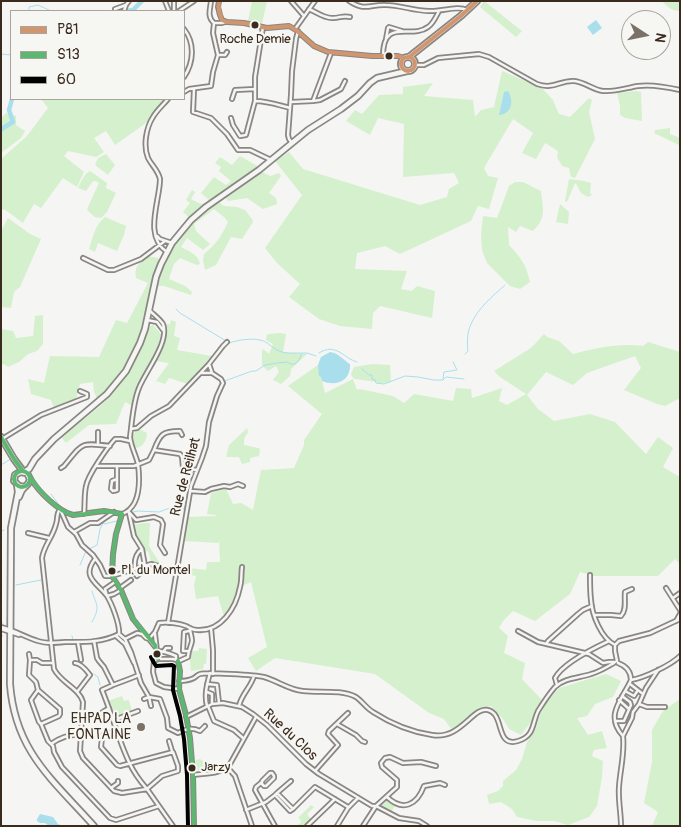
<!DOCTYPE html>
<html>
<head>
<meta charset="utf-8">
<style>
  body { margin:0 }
  #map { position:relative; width:681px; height:827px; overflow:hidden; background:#f5f5f3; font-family:Pangolin,sans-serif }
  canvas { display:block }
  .frame { position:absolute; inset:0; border:2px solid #3b2a1e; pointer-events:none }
  .legend { position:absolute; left:10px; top:10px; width:175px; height:90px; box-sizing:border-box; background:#f6f6f2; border:1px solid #aba49d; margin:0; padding:6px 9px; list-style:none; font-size:15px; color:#3b2a1e }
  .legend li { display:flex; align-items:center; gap:10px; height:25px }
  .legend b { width:25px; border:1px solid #aba49d }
  .north { position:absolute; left:621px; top:10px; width:50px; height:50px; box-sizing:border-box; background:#f6f6f2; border:1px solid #aba49d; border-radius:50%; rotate:101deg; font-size:14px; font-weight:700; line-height:20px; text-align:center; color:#3b2a1e }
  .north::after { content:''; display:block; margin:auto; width:18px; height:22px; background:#7c7169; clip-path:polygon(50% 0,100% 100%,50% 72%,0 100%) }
</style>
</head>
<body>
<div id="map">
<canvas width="681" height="827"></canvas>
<div class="frame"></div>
<ul class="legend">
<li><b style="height:6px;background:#d1966d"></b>P81</li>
<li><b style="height:6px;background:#5cb770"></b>S13</li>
<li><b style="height:6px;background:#000"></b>60</li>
</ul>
<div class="north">N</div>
</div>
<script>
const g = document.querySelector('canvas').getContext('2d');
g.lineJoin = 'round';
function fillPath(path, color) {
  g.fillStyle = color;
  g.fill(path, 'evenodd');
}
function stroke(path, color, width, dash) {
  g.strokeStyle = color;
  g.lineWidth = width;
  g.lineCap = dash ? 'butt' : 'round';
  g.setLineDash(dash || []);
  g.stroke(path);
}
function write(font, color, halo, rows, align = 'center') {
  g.font = font + ' Pangolin,sans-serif';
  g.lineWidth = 4.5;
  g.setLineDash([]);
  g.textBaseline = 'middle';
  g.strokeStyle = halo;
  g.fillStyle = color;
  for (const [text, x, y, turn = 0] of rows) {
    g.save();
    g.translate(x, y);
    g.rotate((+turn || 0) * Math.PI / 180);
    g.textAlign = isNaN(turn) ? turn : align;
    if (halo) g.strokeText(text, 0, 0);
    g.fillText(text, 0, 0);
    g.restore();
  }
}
const green = new Path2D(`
  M 252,1 L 267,1 L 262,24 L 248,21 Z
  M 484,1 L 522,31 L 516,37 L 480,7 Z
  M 662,1 L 680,1 L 680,11 C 672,11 667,7 662,1 Z
  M 502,71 L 542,88 L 553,100 L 559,114 L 570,117 L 589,98 L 592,100 L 589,112 L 595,139 L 575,178 L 571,177 L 569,168 L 562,166 L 557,157 L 558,151 L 545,143 L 536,159 L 522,153 L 533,133 L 513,119 L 484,168 L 488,176 L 498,178 L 489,209 L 478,206 L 471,221 L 400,254 L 385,246 L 357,253 L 355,269 L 407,271 L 401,289 L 412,291 L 417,286 L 435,291 L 432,318 L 380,306 L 373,313 L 372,329 L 340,326 L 319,319 L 289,297 L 300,284 L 277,263 L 265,248 L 302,195 L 275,161 L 289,152 L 303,169 L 420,205 L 447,197 L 449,189 L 459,183 L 454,173 L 403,177 L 404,124 L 378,118 L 370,135 L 346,121 L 355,110 L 362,114 L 379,95 L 403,94 L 403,87 L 433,83 L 424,96 L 473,100 L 475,117 L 481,110 L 494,107 Z
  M 635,91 L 641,92 L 642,121 L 625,118 L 620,115 L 620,105 L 617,93 Z
  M 41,99 L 166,99 L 153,113 L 149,121 L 115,145 L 106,131 L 94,138 L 104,152 L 96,157 L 68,151 L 64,156 L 84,172 L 77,187 L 63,178 L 41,208 L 34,204 L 23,223 L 4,209 L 1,211 L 1,159 L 27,136 L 48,108 Z
  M 6,113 L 16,116 L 16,125 L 25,131 L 21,138 L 1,153 L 1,118 Z
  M 670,128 L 670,134 L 680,138 L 679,145 L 654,133 L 655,130 Z
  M 106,154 L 115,165 L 108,175 L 95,165 L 98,158 Z
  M 240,156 L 259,167 L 247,176 L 210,201 L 201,193 L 214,177 L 226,185 L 231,181 L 219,171 L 221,167 L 215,163 L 220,157 L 232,165 Z
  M 90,171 L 107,183 L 106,188 L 116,193 L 107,212 L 101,218 L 95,217 L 87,210 L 88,207 L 99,183 L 95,181 L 93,181 L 86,191 L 78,188 C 81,182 84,174 90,171 Z
  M 262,172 L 270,176 L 279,173 L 281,176 L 269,193 L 276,198 L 277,204 L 263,209 L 247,198 L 228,201 L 226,198 Z
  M 569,179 L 584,181 L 591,183 L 590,193 L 592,195 L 588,197 L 581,193 L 577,185 L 575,183 L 567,202 L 565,201 Z
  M 515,182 L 523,182 L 541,191 C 543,209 547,217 533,231 L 520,226 L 516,232 L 508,227 L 509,245 C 521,258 526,264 530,282 L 520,289 L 510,286 L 487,263 L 482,250 L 481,235 L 483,216 L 497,218 L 509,186 Z
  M 192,190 L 195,192 L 191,199 L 201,204 L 204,203 L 206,204 L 190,218 L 183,212 L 190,203 L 186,200 Z
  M 217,201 L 224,206 L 237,207 L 245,210 L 252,219 L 253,222 L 242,239 L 231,237 L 216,265 L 205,270 L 203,261 L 204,254 C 216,244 221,237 228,222 L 224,217 L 214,209 L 194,224 L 196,231 L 210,244 L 203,250 L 187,238 L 181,247 C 190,252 198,254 200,264 L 197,265 L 180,258 L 174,264 L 169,279 L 185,286 L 192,292 L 191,295 L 164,286 L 158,286 L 161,271 L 169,252 L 188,225 L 195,217 Z
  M 560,204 L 569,212 L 568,224 L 556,222 Z
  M 105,217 L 126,226 L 124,235 L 117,251 L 98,243 L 95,252 L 89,249 C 93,237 95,225 105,217 Z
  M 8,218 L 30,234 L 41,239 L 20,287 L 14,292 L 11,308 L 1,307 L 1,228 L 2,229 Z
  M 148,256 L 158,258 L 159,260 L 155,271 L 138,341 L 133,353 L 126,366 L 111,386 L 97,399 L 94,392 L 93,382 L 80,384 L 76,399 L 54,408 L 51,400 L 31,394 L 28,379 L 44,383 L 50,356 L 99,357 L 116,320 L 127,323 L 148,283 L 136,278 C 134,266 139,263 148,256 Z
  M 43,315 L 43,344 L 37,351 L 28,354 L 19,362 L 8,367 L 4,364 L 1,365 L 1,329 L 13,331 L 16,338 L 33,336 L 35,316 Z
  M 171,320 L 176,322 L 174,336 L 180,338 L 177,350 L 212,356 L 188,384 L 169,378 L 165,384 L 156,381 L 169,363 L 156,361 L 166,335 L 165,324 L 170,324 Z
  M 153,325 L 161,334 L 156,354 L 135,393 L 133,406 L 125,402 L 116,424 L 89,425 L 66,443 L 61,437 C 73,427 86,418 98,408 C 125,384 137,359 150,326 Z
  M 281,333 L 286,334 L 283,352 L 307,354 L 291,369 L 290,376 L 281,384 L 273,380 L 279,372 L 276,366 L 268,371 L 262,365 L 262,351 L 263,349 L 269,354 L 273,344 L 266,340 L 267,335 L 269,334 Z
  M 544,334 L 547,337 L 559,341 L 573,354 C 596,348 619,343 643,346 L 648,342 L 680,352 L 680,398 L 665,406 L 657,404 L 624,390 L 641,368 L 635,356 L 587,373 L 573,385 L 546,372 L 527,395 L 538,409 L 554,421 L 590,414 L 615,422 L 646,454 L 658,437 L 673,448 L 663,467 L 680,477 L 680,564 L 675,559 L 658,576 L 594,576 L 580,572 L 570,594 L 535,621 L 513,611 L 503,621 L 499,628 L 508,636 L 504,653 L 525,663 L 522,679 L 542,700 L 531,722 L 521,735 L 509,729 L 503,719 L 491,706 L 477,710 L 452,730 L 444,719 L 429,713 L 375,674 L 275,658 L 256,671 L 248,658 L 267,647 L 251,582 L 244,585 L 224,617 L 218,596 L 196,599 L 194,585 L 196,576 L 179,573 L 180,567 L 206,570 L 207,562 L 220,562 L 219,541 L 218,543 L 183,541 L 187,517 L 216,516 L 217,519 L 216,515 L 207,514 L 211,493 L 226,489 L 233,504 L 241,503 L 253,510 L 261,470 L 294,468 L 304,445 L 304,440 L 322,414 L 288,386 L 318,365 L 325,393 L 353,379 L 357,390 L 360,389 L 393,396 L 404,403 L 414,394 L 453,401 L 456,388 L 471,389 L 472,398 L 502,388 L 499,401 L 507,405 L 526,394 L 500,377 L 494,371 L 531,348 Z
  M 373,364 L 390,365 L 391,382 L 378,384 L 377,382 L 355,379 L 353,378 L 351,374 L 354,367 Z
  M 247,428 L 248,432 L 244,439 L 244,445 L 258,448 L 260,449 L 259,456 L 250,458 L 250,462 L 242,464 L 239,457 L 226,457 L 229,445 Z
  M 139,429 L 147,433 C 147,440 143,447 136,448 C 130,442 132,433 139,429 Z
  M 144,523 L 150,523 L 149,546 L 161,565 L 152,564 L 148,551 L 144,552 C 140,542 135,535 132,525 Z
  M 199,648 L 207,649 L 206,664 L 204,664 L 203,669 L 191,671 L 189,651 L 198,651 Z
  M 606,674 L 621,681 L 613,697 L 595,704 L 587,716 L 577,718 L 588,735 L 602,731 L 607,748 L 594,750 L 592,756 L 603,761 L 602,777 L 597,806 L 589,817 L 568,825 L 554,821 L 537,821 L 517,817 L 512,809 L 501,802 L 489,804 L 487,795 L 498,791 L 503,786 L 503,781 L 516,770 L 522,759 L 527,742 L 536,728 L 540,714 L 547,702 L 559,688 Z
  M 122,696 L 124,701 L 129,700 L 132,712 L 131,713 L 130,711 L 114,717 L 108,701 Z
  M 680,699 L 680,826 L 652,826 L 658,812 L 644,803 L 652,762 L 652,730 L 663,711 Z
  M 200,759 L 209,765 L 210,770 L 196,770 L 194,761 Z
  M 387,800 L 388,800 L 395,805 L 391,813 L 381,807 L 381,805 Z
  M 311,805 L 314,807 L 307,814 L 311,819 L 304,826 L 297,826 L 301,822 L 300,819 L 298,818 Z`);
const water = new Path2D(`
  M 596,20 L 602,28 L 593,35 L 587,27 Z
  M 508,91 C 514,101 512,114 499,115 L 504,92 Z
  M 330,352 C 339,353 343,360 350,364 C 351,381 336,387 322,381 L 321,377 L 319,376 L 318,365 L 321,357 Z
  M 40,814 L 53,817 L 58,824 L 63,826 L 49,826 L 45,823 L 40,823 L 37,821 L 37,819 Z`);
const stream = new Path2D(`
  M 29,11 L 29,7 L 38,5 L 51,11
  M 1,54 L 11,55
  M 176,309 L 180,313 L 226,341
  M 229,343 C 238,340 251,338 260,340 C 267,341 271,347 277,350 C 284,354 293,353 301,353
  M 319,353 C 336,342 343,358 357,362
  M 465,354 L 468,351 C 467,343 467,332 471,324 C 478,308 493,296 505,285
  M 362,369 L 369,375 L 372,375 L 372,379 L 375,380 L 376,383 L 384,384 L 405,376 L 418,377 L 434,380 L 443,380 L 446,377 L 464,379
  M 443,379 L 444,372 L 457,370 L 453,362
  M 218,398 L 221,390
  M 208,420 L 212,405 L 222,382 L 252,371 L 256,371 L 265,365 L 277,363 L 287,362 L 291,364 L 295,364 L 299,360 L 302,353 L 307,353 L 316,356
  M 206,432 L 207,423
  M 204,445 L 206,435
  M 203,449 L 204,448
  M 200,459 L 202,452
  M 1,465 L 11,459
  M 198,465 L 199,462
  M 190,484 L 192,476
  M 189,487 L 189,486
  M 51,494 L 59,505
  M 187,495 L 188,490
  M 133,512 L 138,511 L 159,512 L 170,508 L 184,509 L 186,501
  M 1,531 L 4,530
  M 89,549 L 97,545 L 100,529 L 103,523 L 104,524 L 117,521
  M 80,565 L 86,551
  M 16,585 L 41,580
  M 1,587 L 2,587
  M 92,591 C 96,605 101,606 92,622
  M 1,623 L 3,623
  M 1,635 L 3,636
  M 72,636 L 73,641
  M 83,664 L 84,666 L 92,673
  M 94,674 L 98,677 L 100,685`);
const river = new Path2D(`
  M 125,11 L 133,10 L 142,1
  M 1,130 L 3,128 L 13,122 L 9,110 L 12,99`);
const minor = new Path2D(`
  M 165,1 L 169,11
  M 211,1 C 210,10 207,17 214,23 L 222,23 L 225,22
  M 219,1 L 218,7 L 220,15 L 222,20 L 227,22 L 244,23 L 267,28 L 289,26 L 296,30 L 314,46 L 328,52 L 372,56 L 398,56 L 404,58
  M 291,1 L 304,16
  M 349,1 C 366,12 370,4 386,5 C 400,5 414,11 429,11 C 440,12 458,5 467,10
  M 115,9 L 126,5 L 129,1
  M 309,9 C 316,12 325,19 333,18 C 340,18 343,15 350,17
  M 124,11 L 126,5
  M 174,11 L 174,1
  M 179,11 L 194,1
  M 214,23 L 213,33 L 218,55
  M 184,29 C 195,43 194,62 184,77
  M 295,29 L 315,1
  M 386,39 L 388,28 L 389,27 L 402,31
  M 383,56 C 383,17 411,40 428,27 C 433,24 436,17 439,11
  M 415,65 L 424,65 L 438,58 L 479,54 L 489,57 L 537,84 C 554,90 560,80 574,81 C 585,82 593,90 603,91 C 615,92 626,88 638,86 C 651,84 667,87 680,90
  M 194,89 L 193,112 L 211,118 L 227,134 L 238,150 L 250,150 L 271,160
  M 184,92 L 189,89 L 211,86 L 213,72 L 218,55 L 225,55 L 227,52
  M 232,99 L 235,90 L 255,89
  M 255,101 L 255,77 L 263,27
  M 313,101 L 320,100 L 341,89 L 345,81
  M 291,102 L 313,101 L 331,53
  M 231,118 L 233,125 L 240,136 L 246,135 L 255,101 C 268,101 278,105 290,108
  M 292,143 L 289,139 L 288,135 L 291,95 L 292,71 L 296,39 L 298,31
  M 157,236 L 160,239 L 172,243
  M 167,252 C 143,236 160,201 160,179 C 158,170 152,166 148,158 C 143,146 146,128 153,117 C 157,110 163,105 168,99
  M 83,258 L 108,270 L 114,270 L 141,259 L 165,241
  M 147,320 L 157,322 L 163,330
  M 201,373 L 212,373
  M 131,429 L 137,428 L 151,416 L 169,406 L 209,364 L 223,346 L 227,342
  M 2,439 L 41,415 L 87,397 L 87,394 L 80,391
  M 98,444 L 98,432
  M 154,450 C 160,434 163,431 180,431 L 182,435
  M 97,466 L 134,466 L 149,460 L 154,450 L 180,454 L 182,457 L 183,468 L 197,470
  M 117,467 L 117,490 L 113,491 L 111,489 L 112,481 L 117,479
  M 61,468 L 64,466 C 83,443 80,442 110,446
  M 31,479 C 39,492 58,511 73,515 L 104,511 L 122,514
  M 190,491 L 205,492 L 211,489 L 224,486 L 230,487 L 238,484 L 243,486
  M 60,509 C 56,514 58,519 56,524 C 53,537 44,545 42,558 L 54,669 C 61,683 79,688 83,702 L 80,751 L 83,758 L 114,791 L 122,793 L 147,789 L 173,826
  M 60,509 L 68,527 L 76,534 L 82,545 L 93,555 L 100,565 L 105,576 L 112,576 L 151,564 L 158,566 L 164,570 L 177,572
  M 128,511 L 136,520 L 154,517 L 161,520 L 163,524 L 160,545 L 165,553
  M 129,513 L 134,536 L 142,549 L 145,566
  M 84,514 C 85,505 84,495 86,486 C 88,475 107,448 115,439 L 121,439 L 130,441
  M 122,514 C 141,507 140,480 138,464 C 136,455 131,447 130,437 C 132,422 133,402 139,388 C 145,372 170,342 163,324 C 160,319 154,315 149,310
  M 122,514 L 116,534 L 113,554 L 112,576 L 121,590 L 133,619 L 156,648
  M 74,532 L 90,523 L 98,523 L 114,512
  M 28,533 L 49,538
  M 95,559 C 81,577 97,583 107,596 C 112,604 120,625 119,634
  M 135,569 C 134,561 135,554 142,549
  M 132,570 L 137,576 L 143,571 L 148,570 L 148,565
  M 590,575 C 590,583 590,592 591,600 C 592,615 601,638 615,645
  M 115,582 L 105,589 L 107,596 L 114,594 L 121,590
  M 120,588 L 131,580
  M 666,588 L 680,610
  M 673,598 L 680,593
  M 594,615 L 611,615 L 621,616 C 627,610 624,600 625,592 L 632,589
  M 676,621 L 680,614
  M 168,623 L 191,486 L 202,458 L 206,446 L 209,422 L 217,396 L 223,383 L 221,379 L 212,373 L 209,364
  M 1,627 C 14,630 25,637 38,641 C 47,644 56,643 65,642 C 84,642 101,643 119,634 L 125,639 L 137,633 L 142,634 L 146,638 L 149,639
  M 211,628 L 213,650 L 213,674
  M 1,629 L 19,635
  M 518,631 L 538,642 L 589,654 L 603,663 L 609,662 L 615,662
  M 155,634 L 158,659 L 154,661 L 153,672 L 156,683 L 164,687 L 179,689
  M 116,636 L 125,644 L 134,663
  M 125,639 L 131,652 L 141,683 L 149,697 L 160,699 L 167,718 L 168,728 L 178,733 C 186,729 191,727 200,731 L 205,726
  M 149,639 L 155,632 L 159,623 C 167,622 179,623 186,626 C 190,628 192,630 197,630 C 221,632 236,608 240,587 C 242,580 241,574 242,567
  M 94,641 L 97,658 L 99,661 L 104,667 L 113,685
  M 78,643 L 81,660
  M 546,644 L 548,641 L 578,614 L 583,610 L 592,606
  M 615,645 L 619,641 L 650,633 L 680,619
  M 615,645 L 615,651 L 617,661
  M 157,651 C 164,651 169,653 176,656 L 176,660
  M 164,651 L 166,648 L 170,648
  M 187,651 L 183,651 L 184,632 L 189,631
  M 29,654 L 30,660
  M 158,659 L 173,659 L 177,660
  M 178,661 L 180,671 L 179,689 L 186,715 L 190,738 L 193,775 L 194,826
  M 179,661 L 188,657 C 188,651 191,647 192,641 C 192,636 190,633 190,628
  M 53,663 L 42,663 L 37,660 L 30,660 L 29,675 L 36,682 L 38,690 L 31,700 L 39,722 L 41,724 L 48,741 L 53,746 L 54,752 L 62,767 L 110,818 L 116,820 L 159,806
  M 75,663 C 81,663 87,671 90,675 L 77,692
  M 618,663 C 626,666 631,671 631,680 C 622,700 604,715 623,736
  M 631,680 C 644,678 671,665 680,656
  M 179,681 C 184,681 190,680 194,678 C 197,676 197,675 200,674 C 206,672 256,675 264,677 C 278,681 289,690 303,691 C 320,693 340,689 356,697 C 362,701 366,708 373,712 C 390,723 412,732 432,735 C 461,740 473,706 488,710 C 505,714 495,748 518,741 C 535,736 532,723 538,711 C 543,703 549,694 555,687 C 564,678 579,678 591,674 C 599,672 607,667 614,663
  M 207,684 L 217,685 L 219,703
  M 630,684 L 643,694
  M 557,685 L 555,678 C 563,663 594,648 609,641
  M 38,690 L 60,709 L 60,714 L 59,716 L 41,724
  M 625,691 L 634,696 L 638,690
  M 207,692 L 212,694 L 212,704
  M 144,699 L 149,697 L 151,706
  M 619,700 L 629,709
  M 639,704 L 647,707 L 665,707
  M 207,706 C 204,695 207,684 210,673
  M 208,706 L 214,721 L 234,730 L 243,738
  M 239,706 C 241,695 251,687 254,676
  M 186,717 L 212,704 L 223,703 L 242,707 L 253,714 L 267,725 L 306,764 L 319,774 L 372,806 L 376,806 L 399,818 L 419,821 L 427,826
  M 114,720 L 138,711
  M 82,721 L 89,721 L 109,708
  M 615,721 L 624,721 L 631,705 L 630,702 L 622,696
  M 337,724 L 356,735 L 362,741 L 365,742
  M 117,730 L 103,735 L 102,738 L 101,747 L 117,765 L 120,766 L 173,752 L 178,766 L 178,771 L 162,776 L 147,789 C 140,781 133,771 129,762 C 118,739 112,714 102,690 L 111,686 L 113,685 L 129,679 L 139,675
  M 623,736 L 632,718 L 633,712 L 639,704 L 646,688 L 658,670
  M 169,741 L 172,751
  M 51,744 C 61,737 70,734 81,735
  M 227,767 L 235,776 L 252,826
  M 315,771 L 338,745 L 328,734 L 329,731 L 348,713
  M 270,773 L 272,773 L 274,776 L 274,778 L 266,786 L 264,786 L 262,784 L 262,781 Z
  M 193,775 C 207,773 220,775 230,764 L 256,717
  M 262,782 L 256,787 L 255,790 L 275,826
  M 111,788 L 118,783 L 118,781
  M 277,793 L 293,809 L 290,811 L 275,795 Z
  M 277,793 L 291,781
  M 387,797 C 403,812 417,805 424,786 L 440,783 L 445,785
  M 293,809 L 315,787 L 348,807
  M 246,810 L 266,802 L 275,795
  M 307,826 L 335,799
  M 337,826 L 348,808 L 358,798
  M 363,826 L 376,806 L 397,787 L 397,780 L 382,767 L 381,763 L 385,758 L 390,757 L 403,763 L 421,762 L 436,766
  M 621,826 C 621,813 618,800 619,787 C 620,770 625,753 623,736`);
const major = new Path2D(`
  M 409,57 L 462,15 L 477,1
  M401 64a7 7 0 1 1 14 0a7 7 0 1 1-14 0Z
  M 1,437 L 14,459 L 23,471
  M 24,472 L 29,469 L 35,459 L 54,439 L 107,394 L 126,371 L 140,343 L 145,329 L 156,277 L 161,264 L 172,243 L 191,220 L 206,207 L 259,170 L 308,130 L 341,109 L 358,96 L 370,83 L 377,78 L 407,71
  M 17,485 L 18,492 L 11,528 L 10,684 C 15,751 52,779 94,826
  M 19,497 C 20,495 21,491 23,489 C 26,485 29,485 30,479 L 27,473 L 20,472 L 15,475 L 14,481 L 19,486 L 24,487`);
const bus1 = new Path2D(`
  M 219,1 C 218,8 219,13 222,20 L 227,22 L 244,23 L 267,28 L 289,26 L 296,30 L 314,46 L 328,52 L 372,56 L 398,56 L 404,58
  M 409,57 L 462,15 L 477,1
  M401 64a7 7 0 1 1 14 0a7 7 0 1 1-14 0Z`);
const bus2 = new Path2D(`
  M 1,437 L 14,459 L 23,471
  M14 479a8 8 0 1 1 16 0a8 8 0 1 1-16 0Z
  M 30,477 C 38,489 59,514 75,515 C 84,515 93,512 102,511 C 109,511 116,513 122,514
  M 122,514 L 116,534 L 113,554 L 112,576 L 121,590 L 133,619 L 155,645 L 158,659
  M 178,661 L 180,671 L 179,689 L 186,715 L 190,738 L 193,775 L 194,826`);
const bus3 = new Path2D(`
  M 151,657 L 154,663 L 156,666 L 172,665 L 174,666 L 173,690 L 180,716 L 184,739 L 187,775 L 188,826`);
const markers = [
  [255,25,4.5,"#3b2a1e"],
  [389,56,4.5,"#3b2a1e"],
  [112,571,4.5,"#3b2a1e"],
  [157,654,4.5,"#3b2a1e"],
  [141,727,5,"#7c7169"],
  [192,768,4.5,"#3b2a1e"]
];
const busNames = [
  ["Roche Demie",255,40,"center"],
  ["Pl. du Montel",121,571],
  ["Jarzy",201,768]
];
const streetNames = [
  ["Rue de Reilhat",186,477,-75],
  ["Rue du Clos",290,735,43]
];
const poiNames = [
  ["EHPAD LA",131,719],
  ["FONTAINE",131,735]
];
fillPath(green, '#d5f0cc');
fillPath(water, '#a9deed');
stroke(stream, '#a9deed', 1);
stroke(river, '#a9deed', 4.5);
stroke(minor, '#8a8683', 6);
stroke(major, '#8a8683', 8);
stroke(minor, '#f5f5f3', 2.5);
stroke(major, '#f5f5f3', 4.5);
stroke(bus1, '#d1966d', 4);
stroke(bus2, '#5cb770', 4);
stroke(bus3, '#000', 4);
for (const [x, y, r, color] of markers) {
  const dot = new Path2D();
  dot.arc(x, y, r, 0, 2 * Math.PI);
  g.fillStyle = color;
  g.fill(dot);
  stroke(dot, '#f6f6f2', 2);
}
write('13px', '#3b2a1e', '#f6f6f2', busNames, 'left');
write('14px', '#3b2a1e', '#f6f6f2', streetNames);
write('14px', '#3b2a1e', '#f6f6f2', poiNames, 'right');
</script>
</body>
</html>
